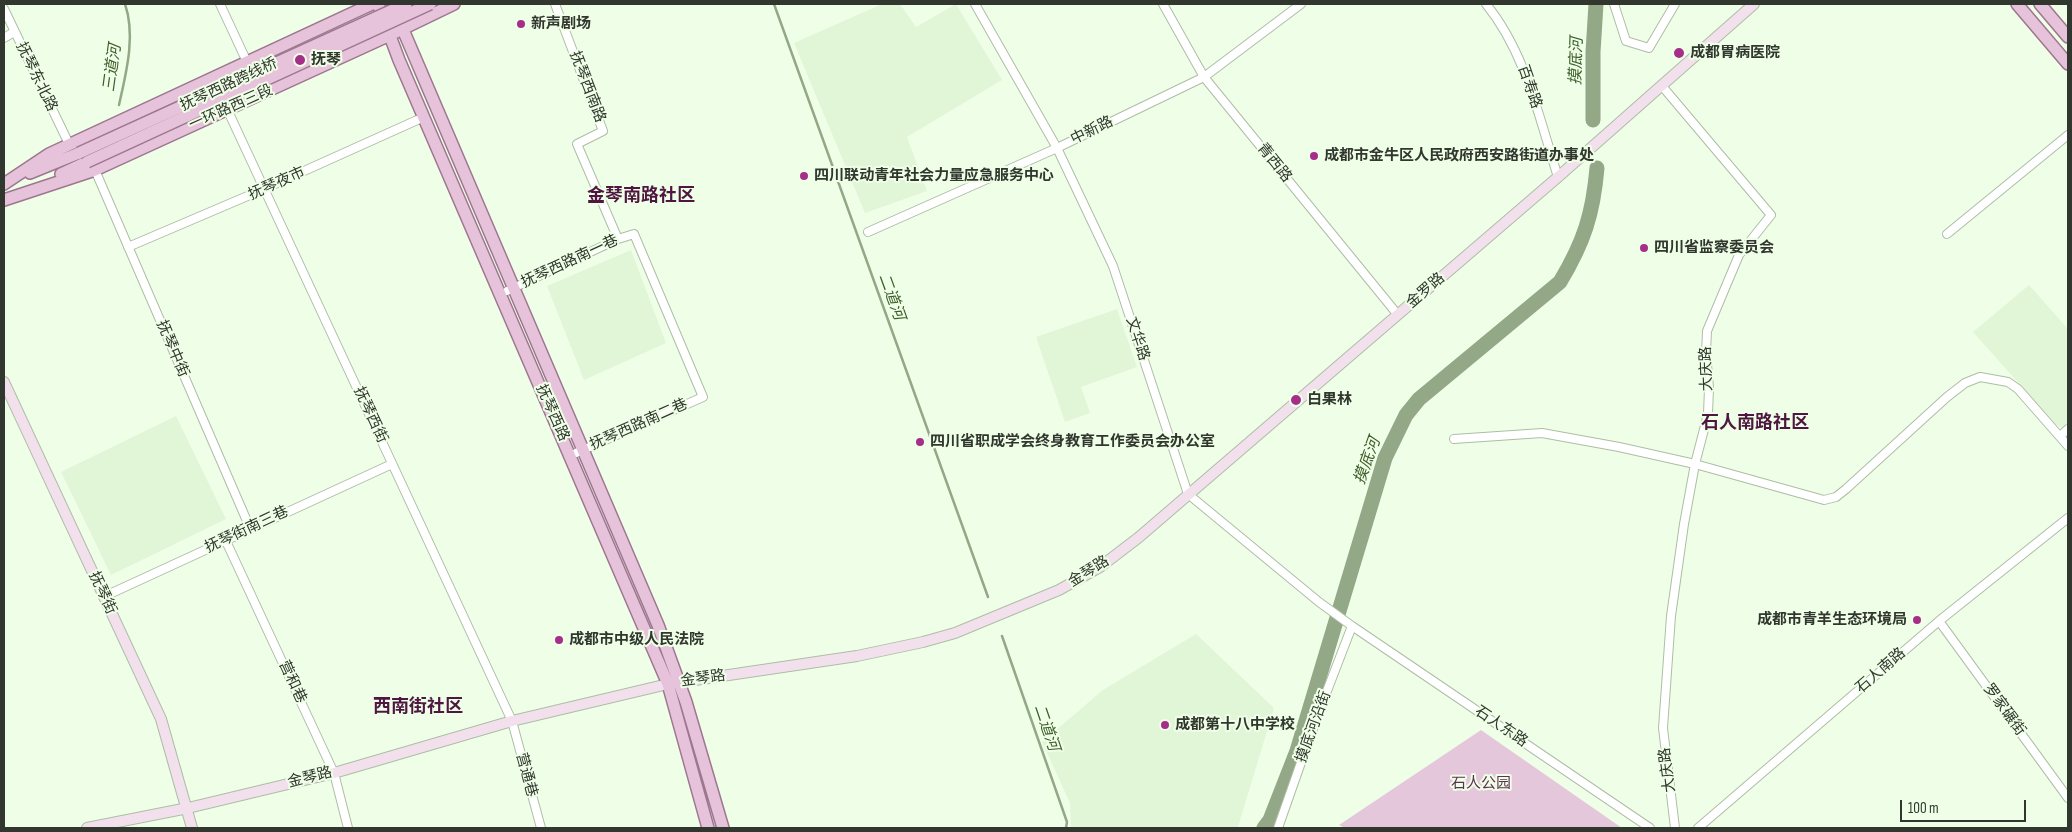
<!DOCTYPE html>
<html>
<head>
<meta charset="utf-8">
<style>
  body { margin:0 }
  #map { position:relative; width:2072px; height:832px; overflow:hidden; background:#efffe7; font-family:"Sofia Sans Condensed",sans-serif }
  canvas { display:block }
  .frame { position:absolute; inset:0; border:5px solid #31372e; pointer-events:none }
  .scale { position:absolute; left:1900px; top:800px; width:126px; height:22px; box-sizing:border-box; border:2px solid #31372e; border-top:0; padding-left:6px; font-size:15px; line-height:18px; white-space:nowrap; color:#31372e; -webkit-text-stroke:4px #efffe7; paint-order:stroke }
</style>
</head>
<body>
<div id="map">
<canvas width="2072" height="832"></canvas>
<div class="frame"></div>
<div class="scale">100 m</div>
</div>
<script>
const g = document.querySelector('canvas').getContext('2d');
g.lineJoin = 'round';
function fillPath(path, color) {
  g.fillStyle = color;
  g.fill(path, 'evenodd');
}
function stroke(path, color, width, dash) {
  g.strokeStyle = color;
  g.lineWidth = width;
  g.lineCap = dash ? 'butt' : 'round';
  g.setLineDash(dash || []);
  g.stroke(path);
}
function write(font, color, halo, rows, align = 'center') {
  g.font = font + ' "Sofia Sans Condensed","Noto Sans SC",sans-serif';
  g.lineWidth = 4;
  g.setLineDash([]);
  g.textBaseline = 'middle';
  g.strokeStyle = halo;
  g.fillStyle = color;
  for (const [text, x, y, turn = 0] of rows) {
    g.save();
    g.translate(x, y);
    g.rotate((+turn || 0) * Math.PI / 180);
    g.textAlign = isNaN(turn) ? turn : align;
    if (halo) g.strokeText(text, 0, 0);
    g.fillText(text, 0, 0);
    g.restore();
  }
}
const built = new Path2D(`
  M 882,4 L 900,4 L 916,27 L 956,4 L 1002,80 L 907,137 L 927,191 L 865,213 L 794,43 Z
  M 631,250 L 666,343 L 584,380 L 547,286 Z
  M 2029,285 L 2068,329 L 2068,422 L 2062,428 L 2055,424 L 1973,332 Z
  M 1117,309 L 1137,367 L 1081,387 L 1090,413 L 1065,422 L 1036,337 Z
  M 176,416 L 226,519 L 111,575 L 61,472 Z
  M 1196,634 L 1274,708 L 1238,827 L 1071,828 L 1070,803 L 1042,742 L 1103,690 Z`);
const green = new Path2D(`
  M 1481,730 L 1622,828 L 1345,828 L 1339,825 Z`);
const stream = new Path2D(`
  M 774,4 L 988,597
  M 119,105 C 126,73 136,36 125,4
  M 1002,636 L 1067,822 L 1066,828`);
const river = new Path2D(`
  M 1593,120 L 1593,52 L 1596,4
  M 1264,828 L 1270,820 L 1297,751 L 1385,458 L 1406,415 L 1419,399 L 1560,282 C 1584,242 1593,214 1597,168`);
const street = new Path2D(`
  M 220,4 L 247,62
  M 555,4 L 603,131 L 577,144 L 618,239
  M 975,4 L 1057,148 L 1113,266 L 1188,494 L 1319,602 L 1352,626 L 1650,828
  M 1163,4 L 1204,77 L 1398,315
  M 1486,4 C 1526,53 1539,118 1558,177
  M 1614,4 L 1626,41 L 1649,48 L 1675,4
  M 4,9 L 69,144
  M 4,38 L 14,32
  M 1662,86 L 1771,215 L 1739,255 L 1707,331 L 1706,353 L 1709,388 L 1708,414 L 1695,464 L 1684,524 L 1671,616 L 1663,728 L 1675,828
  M 227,109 L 512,721 L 541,828
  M 95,170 L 250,528
  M 868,232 L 1057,148 L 1204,77 L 1301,4
  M 1947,234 L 2068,135
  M 128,247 L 264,189 L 424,117
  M 507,291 L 618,239 L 634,234 L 703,397 L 576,453
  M 2060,436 L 2068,429
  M 1454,439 L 1542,433 L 1619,447 L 1695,464 L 1824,500 L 1836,497 L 1846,489 L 1947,397 L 1965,383 L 1980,377 L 2008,382 L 2018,389 L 2068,446
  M 225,539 L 334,773 L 348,828
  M 103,597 L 392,464
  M 1939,621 L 2068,798
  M 1278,828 L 1317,717 L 1352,626
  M 1698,828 L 1939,621 L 2068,518`);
const secondary = new Path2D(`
  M 4,382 L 161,719 L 192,828
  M 87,828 L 188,808 L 334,773 L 512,721 L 668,684 L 857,656 L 923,642 L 955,633 L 1059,590 L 1100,567 L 1138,538 L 1558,177 L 1754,4`);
const primary = new Path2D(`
  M 378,4 L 399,60 L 668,684 L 708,828
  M 392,4 L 658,625 L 686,702 L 723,828
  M 2017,4 L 2068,64
  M 2040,4 L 2068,37
  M 30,173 L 79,153
  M 61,174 L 87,162
  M 4,184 L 49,154 L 372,4
  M 4,200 L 95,170 L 390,35 L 454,4`);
const primaryBridge = new Path2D(`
  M 79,153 L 406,4
  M 87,162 L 430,4`);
const markers = [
  [521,24,5,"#a52f88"],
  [1679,53,6,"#a52f88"],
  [300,60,6,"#a52f88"],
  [1314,156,5,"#a52f88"],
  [804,176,5,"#a52f88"],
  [1644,248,5,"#a52f88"],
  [1296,400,6,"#a52f88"],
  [920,442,5,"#a52f88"],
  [1917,620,5,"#a52f88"],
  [559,640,5,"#a52f88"],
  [1165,725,5,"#a52f88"]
];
const poiNames = [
  ["新声剧场",531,24],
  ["成都胃病医院",1690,53],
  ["抚琴",311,60],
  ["成都市金牛区人民政府西安路街道办事处",1324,156],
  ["四川联动青年社会力量应急服务中心",814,176],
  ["四川省监察委员会",1654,248],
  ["白果林",1307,400],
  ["四川省职成学会终身教育工作委员会办公室",930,442],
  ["成都市青羊生态环境局",1907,620,"right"],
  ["成都市中级人民法院",569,640],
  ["成都第十八中学校",1175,725]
];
const streetNames = [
  ["抚琴东北路",36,77,64],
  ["抚琴西路跨线桥",229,85,-25],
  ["抚琴西南路",587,87,69],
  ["百寿路",1529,87,71],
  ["一环路西三段",231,108,-24],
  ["中新路",1092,131,-26],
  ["青西路",1274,163,51],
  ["抚琴夜市",277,184,-24],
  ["抚琴西路南一巷",570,262,-25],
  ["金罗路",1426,291,-41],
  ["文华路",1137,339,72],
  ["抚琴中街",172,349,67],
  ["大庆路",1707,369,-92],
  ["抚琴西路",552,413,66],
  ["抚琴西街",370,415,65],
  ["抚琴西路南二巷",639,425,-24],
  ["抚琴街南三巷",247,530,-25],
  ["金琴路",1089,572,-32],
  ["抚琴街",102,593,65],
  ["石人南路",1881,671,-41],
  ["金琴路",703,679,-8],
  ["营和巷",292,682,65],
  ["罗家碾街",2004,710,54],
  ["摸底河沿街",1314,727,-70],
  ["石人东路",1501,727,34],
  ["大庆路",1668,770,-97],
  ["营通巷",526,775,75],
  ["金琴路",310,778,-14]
];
const parkNames = [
  ["石人公园",1481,784]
];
const waterNames = [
  ["摸底河",1577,61,-88],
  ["三道河",113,68,-82],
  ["二道河",891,297,70],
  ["摸底河",1368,461,-70],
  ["二道河",1046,728,71]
];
const quarterNames = [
  ["金琴南路社区",641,196],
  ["石人南路社区",1755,423],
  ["西南街社区",418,707]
];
fillPath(built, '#e1f5d7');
fillPath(green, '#e5c7db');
stroke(stream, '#92a886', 2.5);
stroke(river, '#92a886', 15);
stroke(street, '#aebda7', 10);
stroke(secondary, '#aebda7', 12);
stroke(primary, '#9d778f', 14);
stroke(street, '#fff', 8);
stroke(secondary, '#f3e0ed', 10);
stroke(primary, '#e7c2db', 11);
stroke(primaryBridge, '#9d778f', 14, []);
stroke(primaryBridge, '#e7c2db', 11);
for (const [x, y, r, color] of markers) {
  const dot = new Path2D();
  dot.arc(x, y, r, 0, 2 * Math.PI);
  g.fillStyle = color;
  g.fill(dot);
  stroke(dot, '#efffe7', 2);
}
write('bold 15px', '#31372e', '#efffe7', poiNames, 'left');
write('15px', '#31372e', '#efffe7', streetNames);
write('15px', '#603052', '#efffe7', parkNames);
write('italic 16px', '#3f5e2c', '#efffe7', waterNames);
write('bold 18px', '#4e1640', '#efffe7', quarterNames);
</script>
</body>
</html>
